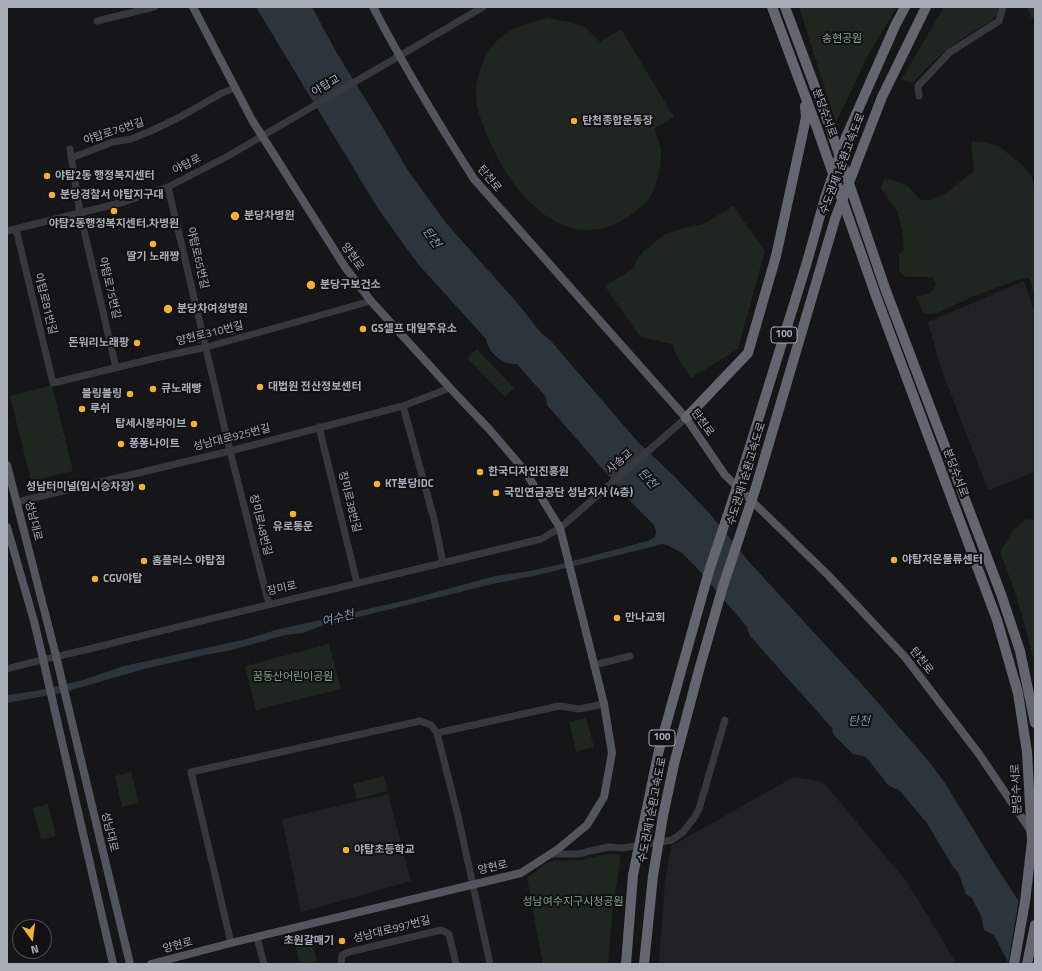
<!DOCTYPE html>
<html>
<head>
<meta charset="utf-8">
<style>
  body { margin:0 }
  #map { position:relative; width:1042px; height:971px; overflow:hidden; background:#161618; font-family:"Titillium Web",sans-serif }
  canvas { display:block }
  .frame { position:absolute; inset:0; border:8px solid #a8adb8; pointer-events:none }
  .north { position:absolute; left:12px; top:919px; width:40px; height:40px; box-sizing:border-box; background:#111113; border:1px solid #4d4f55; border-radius:50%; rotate:166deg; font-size:11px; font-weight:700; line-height:16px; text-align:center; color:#a8adb8 }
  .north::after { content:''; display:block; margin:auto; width:14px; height:18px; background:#f2b134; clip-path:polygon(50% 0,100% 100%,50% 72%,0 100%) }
</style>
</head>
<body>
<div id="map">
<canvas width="1042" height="971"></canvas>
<div class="frame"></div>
<div class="north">N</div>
</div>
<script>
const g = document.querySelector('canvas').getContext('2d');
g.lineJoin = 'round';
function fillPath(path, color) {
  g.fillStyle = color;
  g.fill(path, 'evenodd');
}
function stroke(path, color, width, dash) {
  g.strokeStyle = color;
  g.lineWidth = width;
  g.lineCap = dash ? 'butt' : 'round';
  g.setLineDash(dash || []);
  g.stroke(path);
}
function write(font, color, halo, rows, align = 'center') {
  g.font = font + ' "Titillium Web","Noto Sans KR",sans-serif';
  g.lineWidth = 4;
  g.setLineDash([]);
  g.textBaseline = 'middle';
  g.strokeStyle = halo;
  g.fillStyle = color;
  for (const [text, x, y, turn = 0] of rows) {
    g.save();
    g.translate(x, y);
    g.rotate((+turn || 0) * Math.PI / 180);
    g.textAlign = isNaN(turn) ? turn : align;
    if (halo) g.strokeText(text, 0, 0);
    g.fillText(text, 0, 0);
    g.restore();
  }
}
const built = new Path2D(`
  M 1024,281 L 1035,314 L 1035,472 L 988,490 L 942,371 L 928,322 Z
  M 794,777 L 823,782 L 907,882 L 957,964 L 659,964 L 665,882 L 671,846 Z
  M 388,794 L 411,881 L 301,912 L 282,819 Z`);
const green = new Path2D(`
  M 799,7 L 897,7 L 868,55 L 836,123 Z
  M 944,7 L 1000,7 L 996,16 L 991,21 C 961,37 935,57 913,83 L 901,80 Z
  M 1027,7 L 1035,7 L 1035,17 L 1031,18 Z
  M 547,18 L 570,22 L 586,28 L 600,42 L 621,29 L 674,117 L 655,128 C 656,135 660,143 661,151 C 662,167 656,191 646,203 C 643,206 639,208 637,210 C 574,263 516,201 491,144 C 485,130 477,113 476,98 C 476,77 483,52 500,38 C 513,27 531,22 547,18 Z
  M 972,141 L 985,142 L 1000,147 L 1022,165 L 1031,175 L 1035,190 L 1035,296 L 1029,278 L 1017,280 L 972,297 L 935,314 L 924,314 L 916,297 L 930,293 L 936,285 L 932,277 L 906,277 L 899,271 L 899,254 L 904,250 L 902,231 L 897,211 L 881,188 L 884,179 C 902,181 909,185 920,200 L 932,200 L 946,193 L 974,171 C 974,161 970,151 972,141 Z
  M 733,206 L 765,251 L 738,349 L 691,378 L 679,360 L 672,344 L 640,337 L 605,286 L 634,268 L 636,261 L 643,252 L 665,234 L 688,227 L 704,224 Z
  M 477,349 L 514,388 L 505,397 L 467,358 Z
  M 52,385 L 73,471 L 31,481 L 10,396 Z
  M 1027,519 L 1035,520 L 1035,657 L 1032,655 C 1024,618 1014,587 1000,552 L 1014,529 Z
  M 329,644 L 341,689 L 256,710 L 245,666 Z
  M 586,718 L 594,747 L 576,752 L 569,722 Z
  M 131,772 L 139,803 L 122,807 L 115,776 Z
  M 384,776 L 388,791 L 357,799 L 353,784 Z
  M 48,804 L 56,836 L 41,840 L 33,808 Z
  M 610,854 L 621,855 L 613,908 L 608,964 L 543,964 L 527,878 L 547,863 L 555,861 L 580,860 Z
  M 312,939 L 317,964 L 300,964 L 295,944 Z`);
const water = new Path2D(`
  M 256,7 L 312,7 L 335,50 L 377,118 L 409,172 L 446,223 L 519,305 L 541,333 L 550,340 L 638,442 L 673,475 L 710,514 L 750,563 L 866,689 L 931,764 L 945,783 L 997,868 L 1022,906 L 1035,964 L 1009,964 L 994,935 L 984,930 L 981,916 L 972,898 L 966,894 L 958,872 L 953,867 L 927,823 L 899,790 L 889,786 L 866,757 L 853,754 L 833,734 L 832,728 L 750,636 L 747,627 L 697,568 L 682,553 L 667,545 L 662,544 L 655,546 L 538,575 L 492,584 L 318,627 L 303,633 L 285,635 L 232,650 L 205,655 L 144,669 L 61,693 L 7,703 L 7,695 L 36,691 L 58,686 L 83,680 L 124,666 L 247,639 L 276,630 L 407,600 L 495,576 L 530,571 L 557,565 L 648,541 L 655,537 L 656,531 L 654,525 L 635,506 L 547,405 L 546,397 L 517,364 C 503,365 488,353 486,339 L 418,264 L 379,210 L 303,85 Z`);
const pier = new Path2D(`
  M 1019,899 L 1035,924 L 1035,964 L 1008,964 Z`);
const minor = new Path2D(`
  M 97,21 L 154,7
  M 919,96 L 918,86 L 950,52 L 999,21 L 1003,7
  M 70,149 L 80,213 L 116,368
  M 71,158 L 113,142 L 131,139 L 151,131 L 178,118 L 222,93 L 235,88
  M 168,187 L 230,451 L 269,604
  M 16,229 L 53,383 L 160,357 L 207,347 L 371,301
  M 7,231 L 124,202 L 168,187 L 228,156 L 483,7
  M 403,406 L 434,519 L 443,563
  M 319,427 L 357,583
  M 17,502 L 230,451 L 403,406 L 450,388
  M 594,665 L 630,656
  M 7,669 C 38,660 70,654 101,646 C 247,609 394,575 541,539 L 560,528 L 686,418
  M 437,733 L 458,816 L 490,964
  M 550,854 L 578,854 L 608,847 L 623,848 L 672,840 L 683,832 L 694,818 L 699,809 L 725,720
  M 257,937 L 264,964
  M 231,943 L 191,772 L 420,721 L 431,725 L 437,733 L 559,706 L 579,709 L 604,704
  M 341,964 L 342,955 L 349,952 L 441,930 L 449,934 L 456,964`);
const major = new Path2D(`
  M 373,7 C 404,66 438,123 474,179 L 686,418 L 725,475 L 828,575 L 905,657 L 979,754 L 1031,831
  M 7,465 L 56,656 L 130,964
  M 7,527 L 34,621 L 43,659 L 113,964
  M 151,964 L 231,943 L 521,873 L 558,849 L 587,825 L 604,797 L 612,753 L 604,704 L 560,528 L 525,471 L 489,429 L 450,388 L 371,301 L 345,267 L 252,120 L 193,7`);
const highway = new Path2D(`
  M 772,7 L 817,128 L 876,296 L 997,620 L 1018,693 L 1027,752 L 1032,841 L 1025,902 L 1014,964
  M 785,7 L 828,122 L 886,291 L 1001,594 L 1020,651 L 1035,723
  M 686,418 L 748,353 L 776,256 L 803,132 L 806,117 L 805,106
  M 626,964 L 633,875 L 659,750 L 709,571 L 742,472 L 807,262 L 825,198 L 846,137 L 895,26 L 905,7
  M 644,964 L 653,876 L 663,816 L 674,764 L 699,670 L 723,586 L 756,487 L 835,219 L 882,97 L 926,7
  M 1027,964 L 1035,925`);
const markers = [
  [574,121,4,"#f2b134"],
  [47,176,4,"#f2b134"],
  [52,195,4,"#f2b134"],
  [114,211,4,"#f2b134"],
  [235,216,5,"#f2b134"],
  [153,244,4,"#f2b134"],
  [311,285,5,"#f2b134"],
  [168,309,5,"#f2b134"],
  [363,329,4,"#f2b134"],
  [137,343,4,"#f2b134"],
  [260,387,4,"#f2b134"],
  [153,389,4,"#f2b134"],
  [130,394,4,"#f2b134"],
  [82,409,4,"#f2b134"],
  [194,424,4,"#f2b134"],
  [121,444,4,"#f2b134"],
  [480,472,4,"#f2b134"],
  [377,484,4,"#f2b134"],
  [142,487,4,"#f2b134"],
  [496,493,4,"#f2b134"],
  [293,514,4,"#f2b134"],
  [894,560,4,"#f2b134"],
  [144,561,4,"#f2b134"],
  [95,579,4,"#f2b134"],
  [617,618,4,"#f2b134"],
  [346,850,4,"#f2b134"],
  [342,941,4,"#f2b134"]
];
const shields = [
  [784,335,26],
  [662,738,26]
];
const shieldNames = [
  ["100",784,335],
  ["100",662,738]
];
const parkNames = [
  ["송현공원",842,39],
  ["꿈동산어린이공원",293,677],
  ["성남여수지구시청공원",573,902]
];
const streetNames = [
  ["야탑교",326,86,-30],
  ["분당수서로",824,113,70],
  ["야탑로76번길",114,132,-18],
  ["수도권제1순환고속도로",843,164,-69],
  ["야탑로",187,165,-27],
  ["탄천로",489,179,51],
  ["양현로",352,257,55],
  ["야탑로65번길",197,258,77],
  ["야탑로75번길",109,288,77],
  ["야탑로81번길",45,304,76],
  ["양현로310번길",210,334,-14],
  ["탄천로",702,423,54],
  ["성남대로925번길",232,438,-14],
  ["사송교",620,462,-41],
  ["분당수서로",955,473,69],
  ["수도권제1순환고속도로",747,474,-73],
  ["장미로38번길",349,502,76],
  ["성남대로",33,521,76],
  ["장미로48번길",260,525,76],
  ["장미로",282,589,-13],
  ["탄천로",921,661,52],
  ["분당수서로",1017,789,-93],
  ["수도권제1순환고속도로",653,810,-79],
  ["성남대로",109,832,77],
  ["양현로",493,868,-13],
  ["성남대로997번길",392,930,-14],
  ["양현로",178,946,-15]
];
const poiNames = [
  ["탄천종합운동장",582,121],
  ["야탑2동 행정복지센터",55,176],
  ["분당경찰서 야탑지구대",60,195],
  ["분당차병원",244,216],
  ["야턉2동행정복지센터.차병원",114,224,"center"],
  ["딸기 노래짱",153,257,"center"],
  ["분당구보건소",320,285],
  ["분당차여성병원",177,309],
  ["GS셀프 대일주유소",371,329],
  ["돈워리노래팡",129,343,"right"],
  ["대법원 전산정보센터",268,387],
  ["큐노래빵",161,389],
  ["블링블링",122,394,"right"],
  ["루쉬",90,409],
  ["탑세시봉라이브",186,424,"right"],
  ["퐁퐁나이트",129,444],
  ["한국디자인진흥원",488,472],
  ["KT분당IDC",385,484],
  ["성남터미널(임시승차장)",134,487,"right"],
  ["국민연금공단 성남지사 (4층)",504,493],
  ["유로통운",293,527,"center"],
  ["야탑저온물류센터",902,560],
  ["홈플러스 야탑점",152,561],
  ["CGV야탑",103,579],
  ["만나교회",625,618],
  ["야탑초등학교",354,850],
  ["초원갈매기",334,941,"right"]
];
const waterNames = [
  ["탄천",431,238,54],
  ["탄천",647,479,48],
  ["여수천",338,619,-14],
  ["탄천",859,722]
];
fillPath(built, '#222225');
fillPath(green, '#1e261f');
fillPath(water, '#2c353c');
fillPath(pier, '#161618');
stroke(minor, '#37383d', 7);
stroke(major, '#53555c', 8);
stroke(highway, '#63666e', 10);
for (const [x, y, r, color] of markers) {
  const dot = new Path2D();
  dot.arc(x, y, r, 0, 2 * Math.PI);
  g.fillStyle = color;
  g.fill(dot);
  stroke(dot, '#111113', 1.5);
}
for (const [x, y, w] of shields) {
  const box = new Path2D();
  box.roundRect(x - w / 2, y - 8, w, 16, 3);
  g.fillStyle = '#111113';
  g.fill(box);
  stroke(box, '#a8adb8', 1);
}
write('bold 10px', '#a8adb8', null, shieldNames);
write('11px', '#7fa381', '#111113', parkNames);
write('11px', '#a8adb8', '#111113', streetNames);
write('bold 11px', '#a8adb8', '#111113', poiNames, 'left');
write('italic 12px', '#7f9bb3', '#111113', waterNames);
</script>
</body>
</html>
